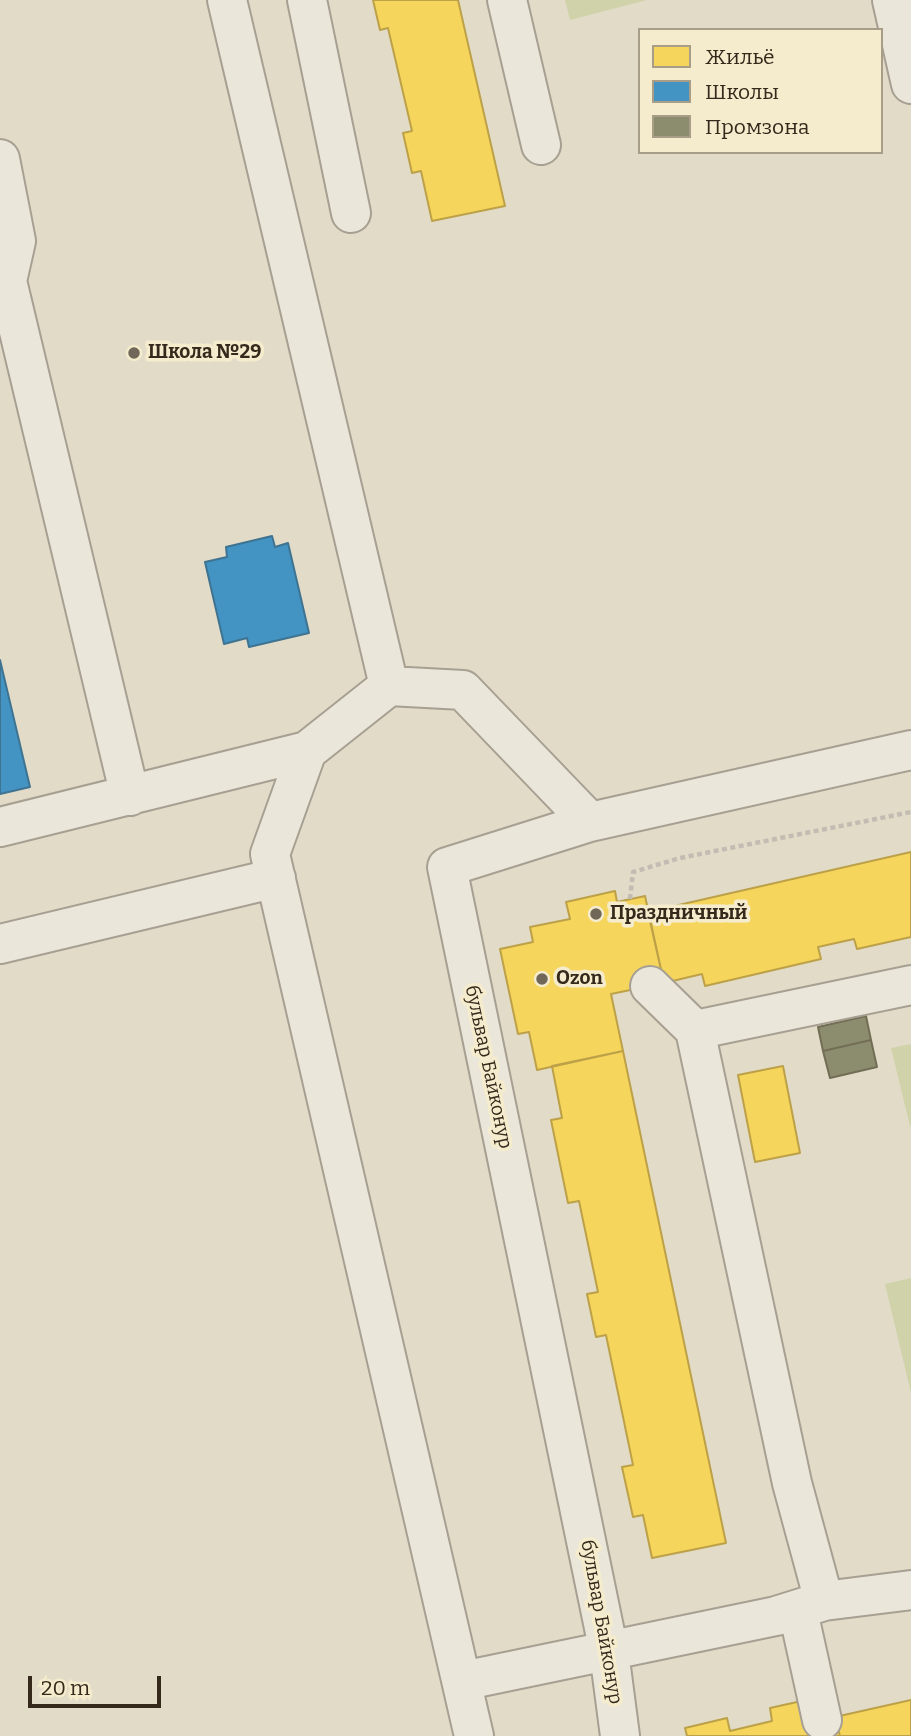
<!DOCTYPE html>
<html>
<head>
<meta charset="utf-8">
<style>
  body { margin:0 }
  #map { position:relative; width:911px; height:1736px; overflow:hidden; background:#e2dbc8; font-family:Bitter,serif }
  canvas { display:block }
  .legend { position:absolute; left:638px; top:28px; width:245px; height:126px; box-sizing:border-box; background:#f5ebcd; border:2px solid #a89d86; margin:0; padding:9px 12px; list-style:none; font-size:21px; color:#34291b }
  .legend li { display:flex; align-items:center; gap:14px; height:35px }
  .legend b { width:35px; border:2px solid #a89d86 }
  .scale { position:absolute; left:28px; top:1676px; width:133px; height:32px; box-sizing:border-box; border:4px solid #34291b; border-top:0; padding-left:9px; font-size:21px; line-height:24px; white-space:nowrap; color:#34291b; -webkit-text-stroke:5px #f5ebcd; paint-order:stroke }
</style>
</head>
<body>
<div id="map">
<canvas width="911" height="1736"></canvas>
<ul class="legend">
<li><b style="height:19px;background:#f6d55c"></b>Жильё</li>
<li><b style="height:19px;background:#4393c3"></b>Школы</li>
<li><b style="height:19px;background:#8c8c6e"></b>Промзона</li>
</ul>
<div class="scale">20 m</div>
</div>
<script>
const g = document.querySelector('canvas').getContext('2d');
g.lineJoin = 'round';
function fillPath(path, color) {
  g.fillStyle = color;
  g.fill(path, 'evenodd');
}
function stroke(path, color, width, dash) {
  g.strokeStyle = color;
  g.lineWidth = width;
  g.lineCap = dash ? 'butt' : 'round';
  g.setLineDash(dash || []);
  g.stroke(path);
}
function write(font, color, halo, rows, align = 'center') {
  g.font = font + ' Bitter,serif';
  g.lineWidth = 7;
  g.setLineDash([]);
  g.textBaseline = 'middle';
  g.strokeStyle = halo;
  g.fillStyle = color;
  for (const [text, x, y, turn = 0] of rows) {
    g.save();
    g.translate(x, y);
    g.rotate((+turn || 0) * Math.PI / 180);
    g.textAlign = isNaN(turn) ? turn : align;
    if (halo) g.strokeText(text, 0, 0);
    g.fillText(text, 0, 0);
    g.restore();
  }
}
const green = new Path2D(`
  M 565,0 L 647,0 L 570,20 Z
  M 911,1044 L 911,1126 L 910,1126 L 891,1048 Z
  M 911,1278 L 911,1393 L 885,1284 Z`);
const homes = new Path2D(`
  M 373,0 L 458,0 L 505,206 L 432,221 L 421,171 L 412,173 L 403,133 L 412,131 L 388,28 L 380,30 Z
  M 911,852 L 911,937 L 857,949 L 854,939 L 818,947 L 821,959 L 705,986 L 702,974 L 664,983 L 648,912 Z
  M 615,891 L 617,902 L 645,896 L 664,983 L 611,994 L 623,1051 L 537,1070 L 529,1032 L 518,1034 L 500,949 L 533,942 L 530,927 L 570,919 L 566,902 Z
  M 623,1051 L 726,1543 L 652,1558 L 643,1515 L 633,1517 L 622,1467 L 633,1465 L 606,1335 L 596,1337 L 587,1294 L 598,1292 L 579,1201 L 568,1203 L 551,1120 L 562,1118 L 552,1066 Z
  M 783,1066 L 800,1153 L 755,1162 L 738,1075 Z
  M 806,1700 L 835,1717 L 840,1736 L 687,1736 L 685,1728 L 727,1718 L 730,1731 L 772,1721 L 770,1708 Z
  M 911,1700 L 911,1736 L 840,1736 L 835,1717 Z`);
const schools = new Path2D(`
  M 272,536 L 275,547 L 288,543 L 309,633 L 249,647 L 247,638 L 224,644 L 205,562 L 227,557 L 226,547 Z
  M 0,660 L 30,787 L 0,794 Z`);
const industry = new Path2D(`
  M 866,1016 L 871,1040 L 823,1051 L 818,1027 Z
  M 871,1040 L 877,1067 L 830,1078 L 823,1051 Z`);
const path = new Path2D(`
  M 630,899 L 633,872 L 680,858 L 911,812`);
const minor = new Path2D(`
  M 227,0 L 389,686 L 307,751 L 270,854 L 474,1736
  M 307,0 L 351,213
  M 507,0 L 541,145
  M 892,0 L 911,84
  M 0,159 L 16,241 L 7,281 L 130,796
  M 389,686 L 463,690 L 590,822
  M 0,827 L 307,751
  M 0,944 L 276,878
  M 911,985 L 695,1030 L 792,1483 L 824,1601 L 911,1590
  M 650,986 L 695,1030
  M 798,1611 L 822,1720
  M 462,1681 L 776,1616 L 824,1601
  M 620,1736 L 609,1652 L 447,867 L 590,822 L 911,750`);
const markers = [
  [134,353,7,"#716758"],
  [596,914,7,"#716758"],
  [542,979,7,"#716758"]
];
const poiNames = [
  ["Школа №29",148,353],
  ["Праздничный",610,914],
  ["Ozon",556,979]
];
const streetNames = [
  ["бульвар Байконур",488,1067,78],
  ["бульвар Байконур",601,1622,80]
];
fillPath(green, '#d0d2aa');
fillPath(homes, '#f6d55c');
stroke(homes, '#bca148', 2);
fillPath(schools, '#4393c3');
stroke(schools, '#3e7391', 2);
fillPath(industry, '#8c8c6e');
stroke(industry, '#726e55', 2);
stroke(minor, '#a7a092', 42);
stroke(path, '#c2bcb2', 4.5, [5, 3.5]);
stroke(minor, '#eae6da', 38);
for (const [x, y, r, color] of markers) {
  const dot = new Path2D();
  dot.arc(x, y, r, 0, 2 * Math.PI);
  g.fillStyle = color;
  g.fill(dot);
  stroke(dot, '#f5ebcd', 2.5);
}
write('bold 19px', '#34291b', '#f5ebcd', poiNames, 'left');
write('19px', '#34291b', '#f5ebcd', streetNames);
</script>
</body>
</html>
